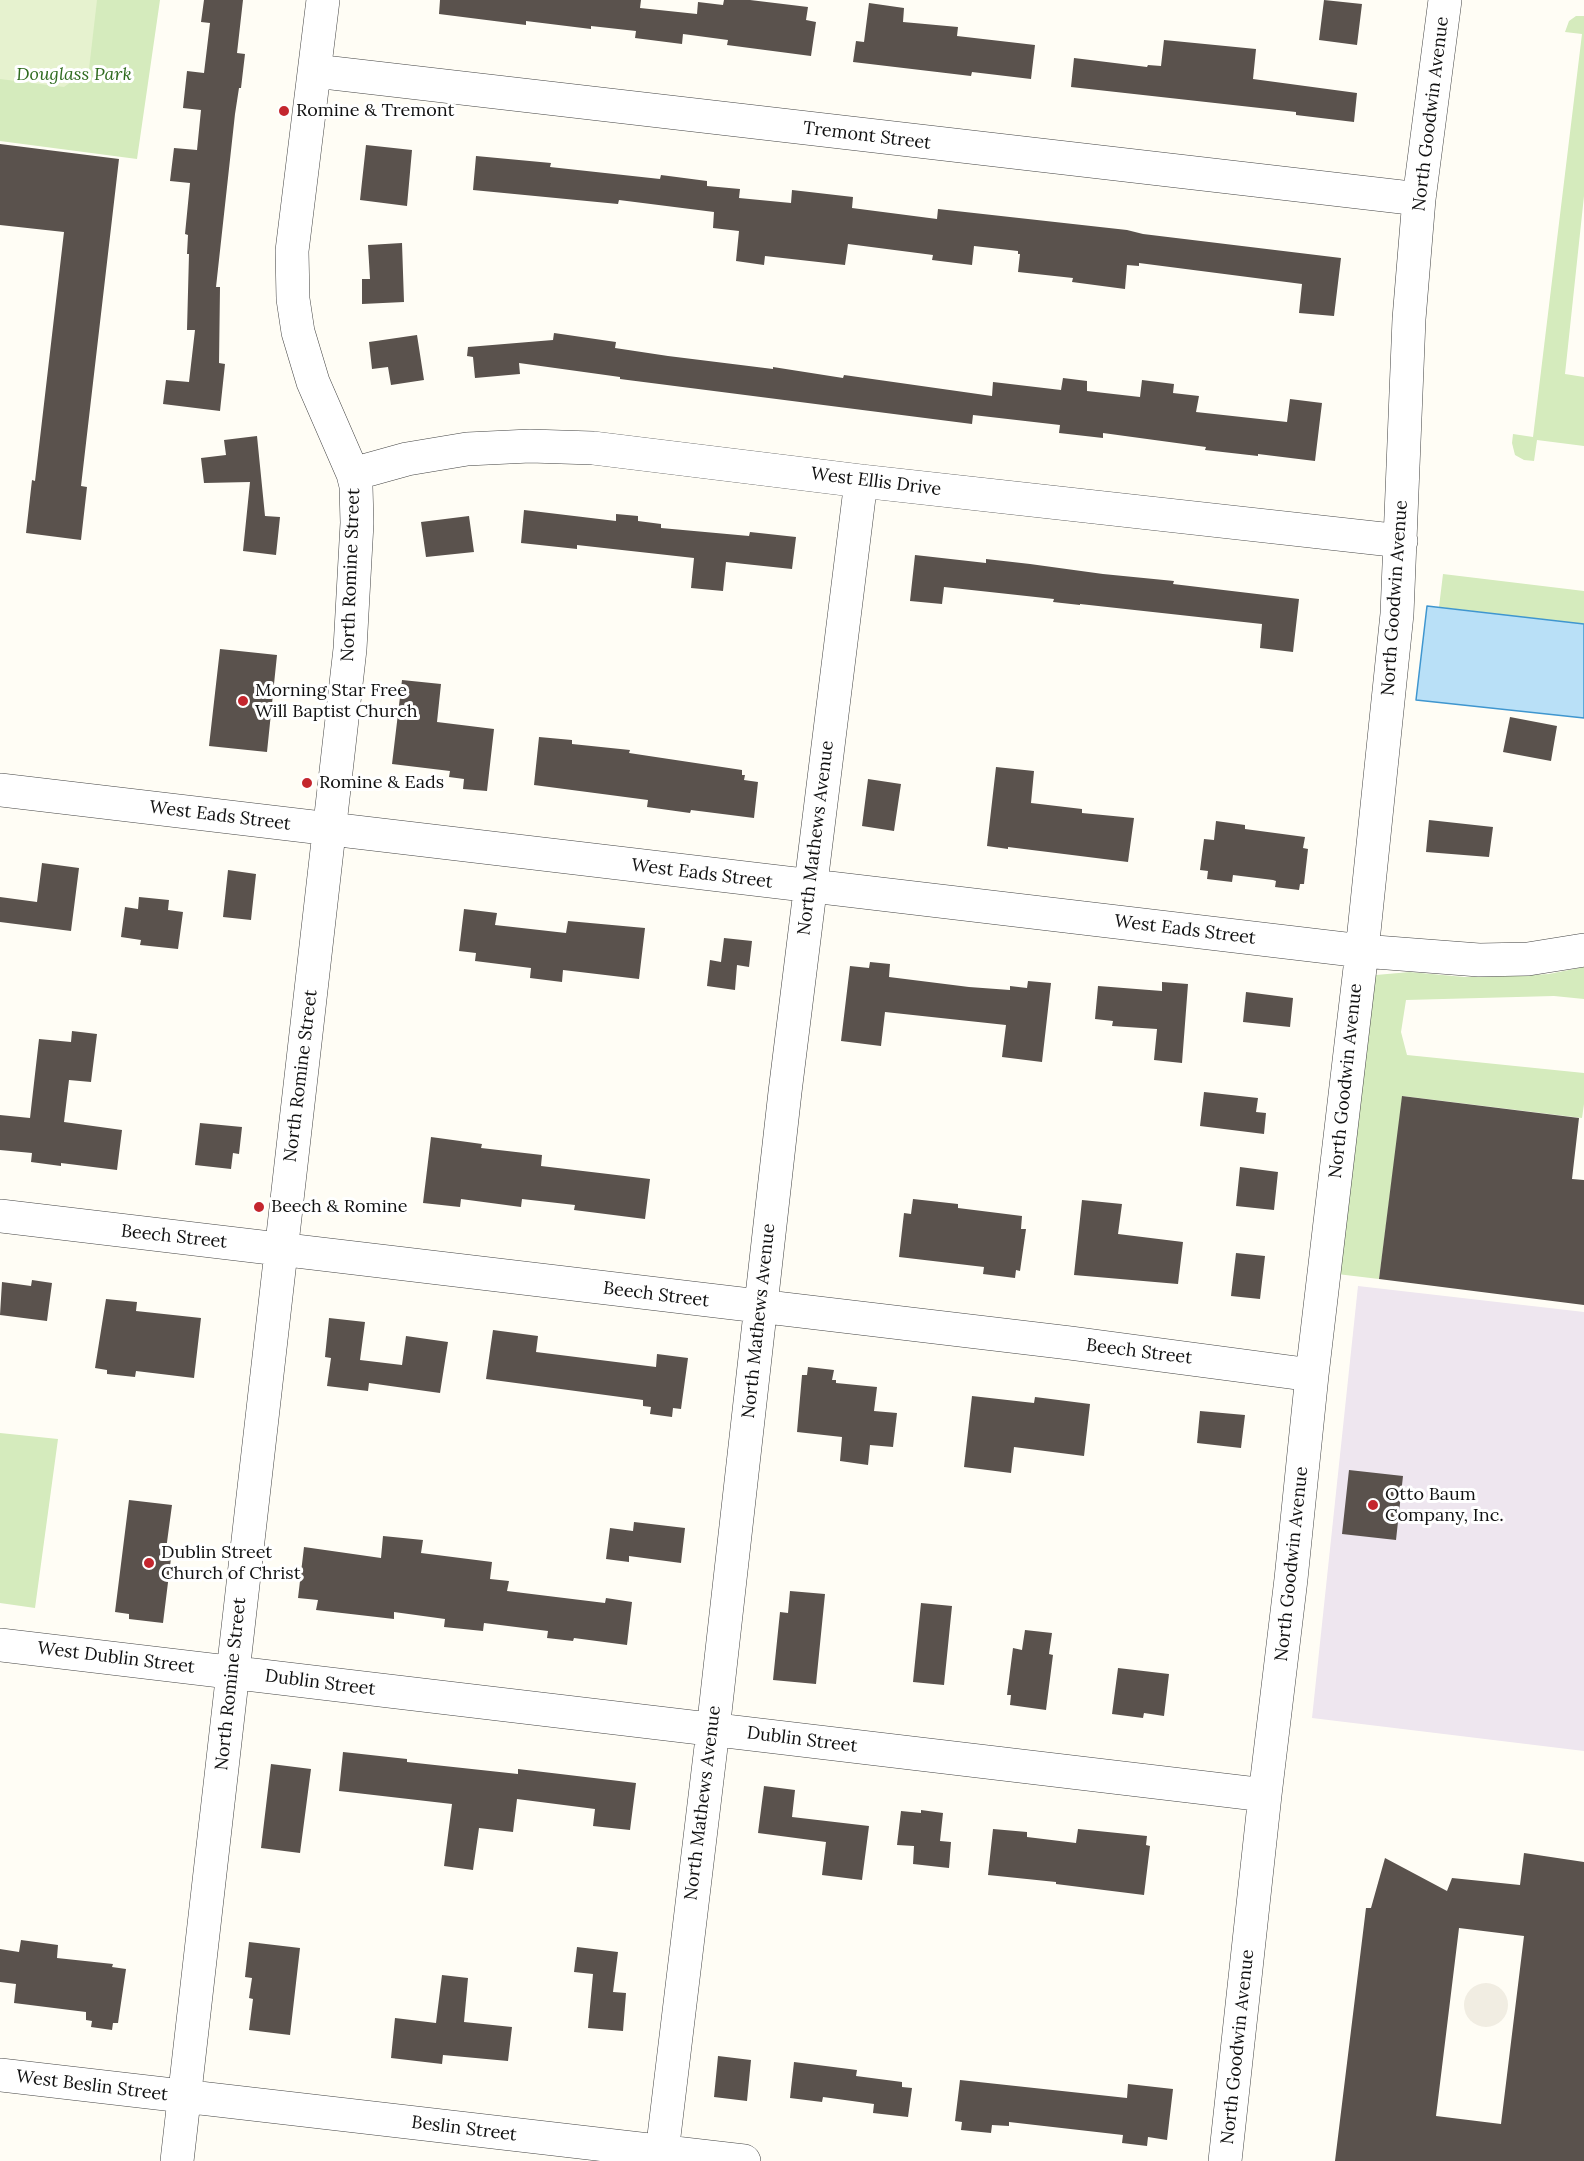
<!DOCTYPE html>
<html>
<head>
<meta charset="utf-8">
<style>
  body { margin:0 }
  canvas { display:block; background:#fffdf5 }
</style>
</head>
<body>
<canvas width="1584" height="2161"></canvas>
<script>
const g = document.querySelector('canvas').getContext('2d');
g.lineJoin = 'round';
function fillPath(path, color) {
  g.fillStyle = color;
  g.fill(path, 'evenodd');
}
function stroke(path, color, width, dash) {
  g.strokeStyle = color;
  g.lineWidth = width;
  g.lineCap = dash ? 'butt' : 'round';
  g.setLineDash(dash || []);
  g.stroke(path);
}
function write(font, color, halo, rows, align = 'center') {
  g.font = font + ' Lora,serif';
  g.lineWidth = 6;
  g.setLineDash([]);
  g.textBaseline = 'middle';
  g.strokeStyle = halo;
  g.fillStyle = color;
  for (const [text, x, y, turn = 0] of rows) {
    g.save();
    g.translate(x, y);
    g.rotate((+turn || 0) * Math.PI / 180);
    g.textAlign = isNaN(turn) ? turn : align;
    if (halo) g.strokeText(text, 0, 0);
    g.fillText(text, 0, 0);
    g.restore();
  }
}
const industrial = new Path2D(`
  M 1358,1286 L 1584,1312 L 1584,1751 L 1312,1718 Z`);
const green = new Path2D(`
  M 0,0 L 160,0 L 137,159 L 0,141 Z
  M 1576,16 L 1584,16 L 1584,196 L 1565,374 L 1584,377 L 1584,446 L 1537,440 L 1534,461 L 1524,460 L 1515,455 L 1512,443 L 1513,434 L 1533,437 L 1582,34 L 1565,32 L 1569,21 Z
  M 1443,574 L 1584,591 L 1584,624 L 1439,607 Z
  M 1584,967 L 1584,999 L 1554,996 L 1406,1000 L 1401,1032 L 1407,1055 L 1584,1073 L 1584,1104 L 1582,1118 L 1403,1096 L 1379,1279 L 1337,1274 L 1367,1001 L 1376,975 L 1410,972 L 1464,977 L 1515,976 L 1549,974 Z
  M 0,1433 L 58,1439 L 35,1608 L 0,1603 Z`);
const pitch = new Path2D(`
  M 0,0 L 97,0 L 89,69 L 64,87 L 0,79 Z`);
const plaza = new Path2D(`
  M1464 2005a22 22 0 1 1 44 0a22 22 0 1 1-44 0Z`);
const water = new Path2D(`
  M 1427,606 L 1584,624 L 1584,718 L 1416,700 Z`);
const building = new Path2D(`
  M 204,0 L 243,0 L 237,53 L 245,54 L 241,88 L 239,88 L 235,114 L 216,287 L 220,287 L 219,363 L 225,364 L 220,411 L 163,404 L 166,380 L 189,382 L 195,330 L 187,330 L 189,254 L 187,254 L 188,235 L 185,234 L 190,183 L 170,181 L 174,148 L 197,150 L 201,110 L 183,108 L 187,71 L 204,73 L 210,23 L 201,22 Z
  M 440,0 L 641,0 L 640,8 L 697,14 L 698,2 L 723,5 L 724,0 L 750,0 L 808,7 L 806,20 L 816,22 L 811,56 L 727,45 L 728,40 L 683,34 L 682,44 L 635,38 L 636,31 L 591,26 L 591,29 L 526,21 L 526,25 L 439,14 Z
  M 1324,0 L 1362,4 L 1357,45 L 1319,40 Z
  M 869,3 L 904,8 L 903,22 L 958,27 L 957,36 L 1035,45 L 1031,79 L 972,72 L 971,76 L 853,62 L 856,41 L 864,42 Z
  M 1164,40 L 1256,49 L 1253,79 L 1357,93 L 1354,122 L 1296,115 L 1296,112 L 1071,87 L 1074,58 L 1147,67 L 1148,65 L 1161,66 Z
  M 0,144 L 119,159 L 81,486 L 87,487 L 81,540 L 26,533 L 32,480 L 35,481 L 64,232 L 0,225 Z
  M 366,145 L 412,150 L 407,206 L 360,200 Z
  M 476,156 L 551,163 L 550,167 L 660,179 L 661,175 L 707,181 L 707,186 L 740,189 L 739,198 L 791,203 L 792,190 L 853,197 L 852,208 L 937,219 L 938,209 L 1127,230 L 1143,234 L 1341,258 L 1334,316 L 1299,313 L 1302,284 L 1139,263 L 1139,266 L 1127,265 L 1125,289 L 1072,282 L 1073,278 L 1018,272 L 1020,254 L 1018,254 L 1018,251 L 974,246 L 972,265 L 932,260 L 933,255 L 848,244 L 845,265 L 765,256 L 764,265 L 736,261 L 739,231 L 713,228 L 714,212 L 619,200 L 618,204 L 473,190 Z
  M 402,243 L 404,302 L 362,304 L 362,279 L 370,279 L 368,245 Z
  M 554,333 L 616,342 L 615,348 L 668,356 L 773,369 L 773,367 L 843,378 L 844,375 L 992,396 L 993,382 L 1061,390 L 1063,378 L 1087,381 L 1087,391 L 1140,397 L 1142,380 L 1174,384 L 1173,393 L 1199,396 L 1196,412 L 1287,422 L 1290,399 L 1322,403 L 1315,461 L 1258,454 L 1258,456 L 1205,450 L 1206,447 L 1103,433 L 1103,438 L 1059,433 L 1060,425 L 973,415 L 972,424 L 620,379 L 620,377 L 519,363 L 520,374 L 475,378 L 473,357 L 467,356 L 468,347 L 553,340 Z
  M 417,335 L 424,380 L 391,385 L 388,367 L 372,369 L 369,342 Z
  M 257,436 L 265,516 L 280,517 L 276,555 L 243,551 L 250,482 L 204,483 L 201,458 L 226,455 L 224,440 Z
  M 524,510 L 616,521 L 616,514 L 638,516 L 638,521 L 661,524 L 661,528 L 749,536 L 750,532 L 796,537 L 792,569 L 726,562 L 723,591 L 691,588 L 694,558 L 577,545 L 577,549 L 521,543 Z
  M 469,516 L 474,552 L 426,557 L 421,522 Z
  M 915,555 L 986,563 L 986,559 L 1030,564 L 1103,574 L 1174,581 L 1173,584 L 1299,599 L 1293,652 L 1260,648 L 1262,624 L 1080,604 L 1080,605 L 1053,602 L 1054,599 L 944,587 L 942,604 L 910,601 Z
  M 220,649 L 277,655 L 267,752 L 209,746 Z
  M 402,680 L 441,684 L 437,722 L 494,729 L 487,791 L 463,789 L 464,779 L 449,777 L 450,771 L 392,764 Z
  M 1510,717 L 1557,726 L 1551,761 L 1503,752 Z
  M 539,737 L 572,740 L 572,744 L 630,750 L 629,753 L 742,770 L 742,775 L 745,775 L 744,780 L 758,782 L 754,818 L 691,810 L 690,813 L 647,807 L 648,800 L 534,785 Z
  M 996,767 L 1034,771 L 1031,803 L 1082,809 L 1082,813 L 1134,818 L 1128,862 L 1008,847 L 1008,849 L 987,846 Z
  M 868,779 L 901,784 L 894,831 L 862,826 Z
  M 1429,820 L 1493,827 L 1489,857 L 1426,852 Z
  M 1216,821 L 1245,825 L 1245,829 L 1305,837 L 1303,848 L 1308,849 L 1304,884 L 1300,884 L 1299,890 L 1275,887 L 1276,881 L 1273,880 L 1233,875 L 1232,882 L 1207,879 L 1208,871 L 1200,870 L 1204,839 L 1214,840 Z
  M 42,863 L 79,868 L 71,931 L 0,922 L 0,897 L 37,902 Z
  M 228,870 L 256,874 L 251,920 L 223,917 Z
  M 139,897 L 169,900 L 168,910 L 183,912 L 178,949 L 140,945 L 141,940 L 121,937 L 125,907 L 138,909 Z
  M 464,909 L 497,913 L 495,925 L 566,933 L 568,921 L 645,928 L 639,979 L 563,970 L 562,982 L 530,978 L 531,968 L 475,961 L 476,953 L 459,951 Z
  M 724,938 L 752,941 L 749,967 L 737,965 L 735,990 L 707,986 L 710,960 L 721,962 Z
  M 870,962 L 890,964 L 889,977 L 969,987 L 1010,990 L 1010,986 L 1027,988 L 1028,981 L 1051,983 L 1042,1062 L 1002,1057 L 1006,1025 L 885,1012 L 881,1046 L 841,1041 L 850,966 L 869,968 Z
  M 1162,982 L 1188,984 L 1182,1063 L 1154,1060 L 1157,1029 L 1112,1026 L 1113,1021 L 1095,1019 L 1098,986 L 1162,991 Z
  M 1246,992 L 1293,998 L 1290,1027 L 1243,1022 Z
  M 72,1031 L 97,1034 L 91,1082 L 69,1080 L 64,1122 L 122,1130 L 117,1170 L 61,1163 L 61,1166 L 31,1162 L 32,1153 L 0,1150 L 0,1115 L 30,1118 L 39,1039 L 71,1042 Z
  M 1204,1092 L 1258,1098 L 1256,1112 L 1266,1113 L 1264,1134 L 1200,1126 Z
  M 1402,1096 L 1579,1118 L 1572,1179 L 1584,1180 L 1584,1305 L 1379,1279 Z
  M 200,1123 L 242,1127 L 239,1154 L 233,1153 L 231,1169 L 195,1165 Z
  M 431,1137 L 482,1144 L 481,1148 L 542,1155 L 541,1166 L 650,1179 L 645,1219 L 574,1210 L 575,1205 L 522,1199 L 521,1207 L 461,1199 L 460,1207 L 423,1203 Z
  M 1240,1167 L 1278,1172 L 1274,1210 L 1236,1206 Z
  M 913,1199 L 958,1204 L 958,1208 L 1022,1216 L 1021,1229 L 1026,1229 L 1020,1271 L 1016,1270 L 1015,1278 L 983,1274 L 984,1267 L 899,1257 L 904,1213 L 911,1214 Z
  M 1082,1200 L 1122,1204 L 1118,1234 L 1183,1242 L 1178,1284 L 1074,1275 Z
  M 1236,1253 L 1265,1256 L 1260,1299 L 1231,1296 Z
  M 32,1280 L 52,1283 L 47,1321 L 0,1315 L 2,1282 L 31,1286 Z
  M 106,1299 L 137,1302 L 136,1311 L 201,1318 L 194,1378 L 136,1371 L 135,1377 L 107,1374 L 107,1370 L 95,1368 Z
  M 329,1318 L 365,1322 L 360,1360 L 402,1365 L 406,1336 L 448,1342 L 440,1393 L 369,1383 L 368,1391 L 327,1386 L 331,1358 L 325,1357 Z
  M 493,1330 L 538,1336 L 536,1352 L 656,1367 L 657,1354 L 688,1358 L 681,1409 L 673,1408 L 672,1417 L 650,1414 L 651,1407 L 643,1406 L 643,1400 L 486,1379 Z
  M 808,1367 L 834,1370 L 832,1380 L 836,1380 L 836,1383 L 877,1387 L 874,1411 L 897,1413 L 893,1447 L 870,1445 L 868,1465 L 840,1461 L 842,1437 L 797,1432 L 802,1375 L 807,1375 Z
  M 972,1396 L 1034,1403 L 1035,1397 L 1090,1404 L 1084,1456 L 1014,1447 L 1011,1473 L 964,1467 Z
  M 1200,1411 L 1245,1415 L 1241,1448 L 1197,1443 Z
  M 1349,1470 L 1403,1476 L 1396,1540 L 1342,1534 Z
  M 129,1500 L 172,1505 L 165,1557 L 171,1558 L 163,1623 L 129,1619 L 129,1614 L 115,1612 Z
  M 634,1522 L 685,1528 L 681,1563 L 629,1556 L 629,1562 L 606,1559 L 610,1528 L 633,1531 Z
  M 383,1536 L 423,1540 L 421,1553 L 492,1562 L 490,1579 L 509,1581 L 507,1591 L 605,1603 L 606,1598 L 632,1602 L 627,1645 L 574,1638 L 573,1641 L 547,1638 L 548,1631 L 484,1623 L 483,1631 L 444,1627 L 445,1619 L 394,1612 L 394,1619 L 316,1610 L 318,1600 L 298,1598 L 304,1547 L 381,1558 Z
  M 790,1591 L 825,1594 L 816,1684 L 773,1680 L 780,1612 L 788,1613 Z
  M 921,1603 L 952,1606 L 944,1685 L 913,1682 Z
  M 1025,1630 L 1052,1633 L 1049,1654 L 1053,1655 L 1046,1710 L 1010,1705 L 1011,1695 L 1007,1695 L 1013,1648 L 1022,1650 Z
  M 1118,1668 L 1169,1674 L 1164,1716 L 1144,1713 L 1143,1718 L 1112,1714 Z
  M 343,1752 L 407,1759 L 407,1762 L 518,1774 L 518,1769 L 636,1783 L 630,1830 L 593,1826 L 595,1809 L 517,1799 L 513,1832 L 479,1828 L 473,1870 L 444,1866 L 452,1804 L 339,1791 Z
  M 271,1764 L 311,1769 L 300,1853 L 261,1848 Z
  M 764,1786 L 795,1790 L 792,1817 L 869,1826 L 862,1880 L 822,1875 L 826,1842 L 758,1833 Z
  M 921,1810 L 943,1813 L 940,1841 L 951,1842 L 949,1868 L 913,1864 L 914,1846 L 897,1845 L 901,1811 L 921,1813 Z
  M 993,1829 L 1027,1832 L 1027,1837 L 1076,1843 L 1078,1829 L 1147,1836 L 1146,1845 L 1150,1846 L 1144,1895 L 1056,1884 L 1056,1882 L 988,1875 Z
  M 1524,1853 L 1584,1862 L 1584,2161 L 1335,2161 L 1366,1908 L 1371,1908 L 1385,1858 L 1447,1891 L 1452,1878 L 1520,1885 ZM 1459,1928 L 1524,1936 L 1501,2124 L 1436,2116 Z
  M 21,1940 L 58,1945 L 57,1958 L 113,1964 L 112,1967 L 126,1969 L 118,2023 L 113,2023 L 112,2030 L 91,2027 L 92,2021 L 86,2020 L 86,2012 L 14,2003 L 16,1984 L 0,1982 L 0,1949 L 19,1952 Z
  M 249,1942 L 300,1948 L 290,2035 L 249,2030 L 253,1999 L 249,1998 L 252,1978 L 245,1977 Z
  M 577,1947 L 618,1952 L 613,1992 L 626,1993 L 623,2031 L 588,2028 L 593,1974 L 574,1972 Z
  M 442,1975 L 468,1978 L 464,2022 L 512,2027 L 508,2061 L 443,2055 L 442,2064 L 391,2058 L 395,2018 L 436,2023 Z
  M 718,2056 L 751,2060 L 747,2101 L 714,2097 Z
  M 794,2062 L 857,2070 L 856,2076 L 902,2082 L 902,2087 L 912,2088 L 908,2117 L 873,2113 L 874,2104 L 823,2097 L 822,2102 L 790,2098 Z
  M 960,2080 L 1127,2098 L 1128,2084 L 1173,2089 L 1167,2140 L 1148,2137 L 1147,2146 L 1122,2143 L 1123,2135 L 1009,2122 L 1009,2126 L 992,2125 L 991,2133 L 961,2130 L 962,2122 L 955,2121 Z`);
const minor = new Path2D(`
  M 315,71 L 1419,199
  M 353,474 L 407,459 L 467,449 L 530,446 L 593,448 L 861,481 L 1401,541
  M 0,790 L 1362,951 L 1479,960 L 1528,959 L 1584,950
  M 0,1216 L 1070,1343 L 1312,1375
  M 0,1645 L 1265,1795
  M 0,2075 L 744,2161
  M 177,2161 L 350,649 L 357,523 L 356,486 L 353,474 L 313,382 L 298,332 L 293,299 L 292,251 L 323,0
  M 661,2161 L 713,1730 L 785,1092 L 861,481
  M 1225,2161 L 1265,1795 L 1291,1579 L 1312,1375 L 1362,951 L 1397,614 L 1409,319 L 1419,199 L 1445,0`);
const markers = [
  [284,111,6,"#c4262e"],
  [243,701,6,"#c4262e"],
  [307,783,6,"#c4262e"],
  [259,1207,6,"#c4262e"],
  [1373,1505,6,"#c4262e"],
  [149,1563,6,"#c4262e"]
];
const parkNames = [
  ["Douglass Park",74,75]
];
const poiNames = [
  ["Romine & Tremont",296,111],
  ["Morning Star Free",255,691],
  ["Will Baptist Church",255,712],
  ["Romine & Eads",319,783],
  ["Beech & Romine",271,1207],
  ["Otto Baum",1385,1495],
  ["Company, Inc.",1385,1516],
  ["Dublin Street",161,1553],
  ["Church of Christ",161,1574]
];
const streetNames = [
  ["North Goodwin Avenue",1431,114,-83],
  ["Tremont Street",867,136,7],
  ["West Ellis Drive",876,482,7],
  ["North Romine Street",351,575,-88],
  ["North Goodwin Avenue",1395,598,-86],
  ["West Eads Street",220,816,7],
  ["North Mathews Avenue",816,838,-83],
  ["West Eads Street",702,874,7],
  ["West Eads Street",1185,930,7],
  ["North Romine Street",301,1076,-83],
  ["North Goodwin Avenue",1346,1081,-84],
  ["Beech Street",174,1237,6],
  ["Beech Street",656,1295,7],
  ["North Mathews Avenue",759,1321,-84],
  ["Beech Street",1139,1352,7],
  ["North Goodwin Avenue",1292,1564,-84],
  ["West Dublin Street",116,1658,7],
  ["Dublin Street",320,1683,7],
  ["North Romine Street",231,1684,-84],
  ["Dublin Street",802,1740,7],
  ["North Mathews Avenue",703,1803,-83],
  ["North Goodwin Avenue",1238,2047,-84],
  ["West Beslin Street",92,2086,7],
  ["Beslin Street",464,2129,7]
];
fillPath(industrial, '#eee6ef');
fillPath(green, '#d5ebbd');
fillPath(pitch, '#e6f2cf');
fillPath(plaza, '#f1ede2');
fillPath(water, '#b9e0f7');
stroke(water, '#3f96cf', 1.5);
fillPath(building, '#5a524d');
stroke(minor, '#444', 34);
stroke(minor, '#fff', 33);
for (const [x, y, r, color] of markers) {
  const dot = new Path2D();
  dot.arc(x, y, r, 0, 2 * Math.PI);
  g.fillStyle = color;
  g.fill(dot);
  stroke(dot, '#fff', 2);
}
write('italic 18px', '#2f6b1f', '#fff', parkNames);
write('18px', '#111', '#fff', poiNames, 'left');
write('18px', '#111', '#fff', streetNames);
</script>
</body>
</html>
